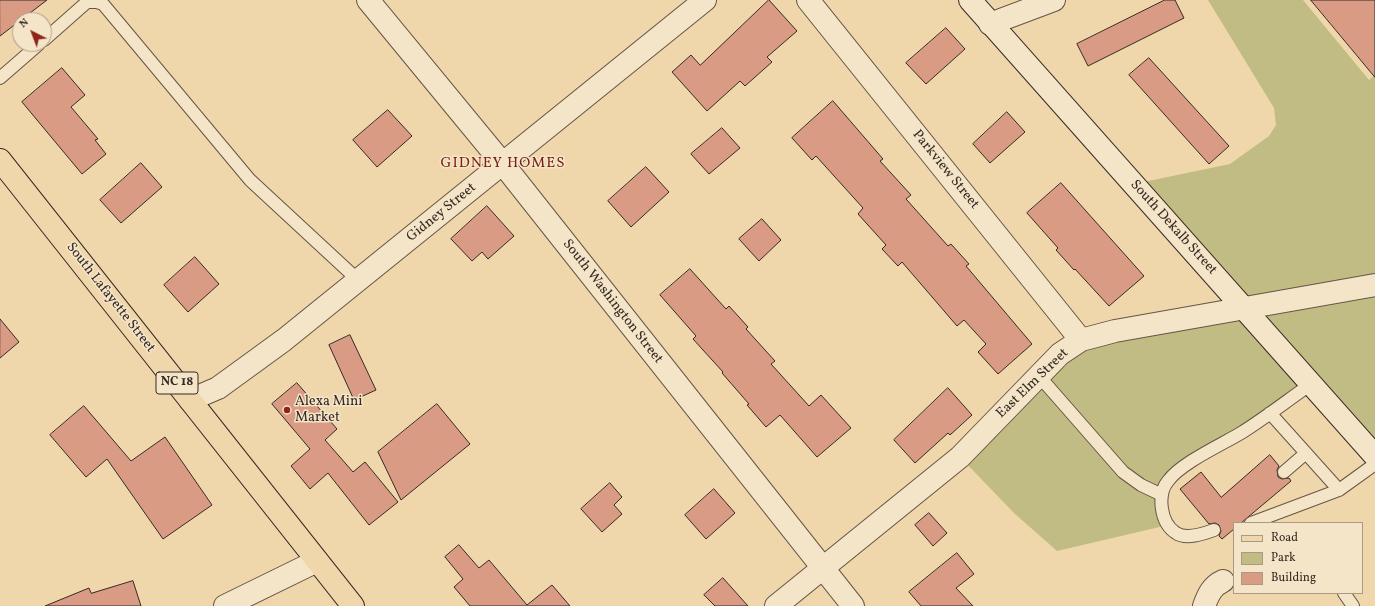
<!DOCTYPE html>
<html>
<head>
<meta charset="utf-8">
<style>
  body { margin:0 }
  #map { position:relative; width:1375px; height:606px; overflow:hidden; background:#f0d7ab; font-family:Vollkorn,serif }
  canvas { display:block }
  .legend { position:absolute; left:1233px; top:522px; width:130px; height:72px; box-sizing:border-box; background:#f5e5c8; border:1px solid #a99a86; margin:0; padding:5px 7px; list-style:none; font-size:12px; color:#362a24 }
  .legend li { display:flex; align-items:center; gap:8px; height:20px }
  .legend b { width:20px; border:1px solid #a99a86 }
  .north { position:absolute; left:12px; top:12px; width:40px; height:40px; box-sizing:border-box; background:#f5e5c8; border:1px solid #a99a86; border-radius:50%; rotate:318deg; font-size:11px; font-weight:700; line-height:16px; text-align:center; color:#362a24 }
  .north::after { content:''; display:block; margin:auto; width:14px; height:18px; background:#8f2418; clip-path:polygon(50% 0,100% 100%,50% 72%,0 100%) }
</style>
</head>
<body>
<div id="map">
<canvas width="1375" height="606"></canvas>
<ul class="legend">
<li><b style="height:5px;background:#f0d7ab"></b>Road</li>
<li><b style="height:11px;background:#c1bc83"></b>Park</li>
<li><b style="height:11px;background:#da9b85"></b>Building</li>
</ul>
<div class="north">N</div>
</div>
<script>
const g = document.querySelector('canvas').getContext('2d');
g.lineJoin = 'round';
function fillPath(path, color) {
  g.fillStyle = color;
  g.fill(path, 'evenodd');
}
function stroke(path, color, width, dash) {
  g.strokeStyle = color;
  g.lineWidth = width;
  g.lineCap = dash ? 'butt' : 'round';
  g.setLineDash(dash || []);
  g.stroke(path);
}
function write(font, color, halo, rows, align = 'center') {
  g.font = font + ' Vollkorn,serif';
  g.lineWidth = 3;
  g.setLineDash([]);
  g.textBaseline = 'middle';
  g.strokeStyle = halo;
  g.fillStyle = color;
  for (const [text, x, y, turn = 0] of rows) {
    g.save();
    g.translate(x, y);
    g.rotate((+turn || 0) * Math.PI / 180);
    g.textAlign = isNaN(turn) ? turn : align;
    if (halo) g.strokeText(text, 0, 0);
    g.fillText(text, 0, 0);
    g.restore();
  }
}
const green = new Path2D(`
  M 1208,0 L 1303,0 L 1369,80 L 1375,75 L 1375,456 L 1311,384 L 1185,467 L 1162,495 L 1168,525 L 1057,551 L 1014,513 L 960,457 L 1060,354 L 1244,309 L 1134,184 L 1230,164 L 1269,136 L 1276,125 L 1274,108 Z`);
const building = new Path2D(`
  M 0,0 L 47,0 L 0,36 Z
  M 769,0 L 797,31 L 767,57 L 772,62 L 745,86 L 740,81 L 707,111 L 672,72 L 691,55 L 700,65 Z
  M 1165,0 L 1175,0 L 1184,18 L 1088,66 L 1077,44 Z
  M 1311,0 L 1375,0 L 1375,77 Z
  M 946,28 L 965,49 L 926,84 L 906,63 Z
  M 1149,58 L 1229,146 L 1209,164 L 1129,75 Z
  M 62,68 L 85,95 L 71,107 L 98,139 L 95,140 L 106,154 L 82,174 L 22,102 Z
  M 833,101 L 883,159 L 880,161 L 911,195 L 906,199 L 948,246 L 951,244 L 969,264 L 966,266 L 1032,344 L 998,374 L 978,352 L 986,344 L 964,320 L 957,326 L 902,262 L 898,266 L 882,249 L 886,245 L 858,214 L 863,208 L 816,156 L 812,160 L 792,138 Z
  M 388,110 L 412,136 L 377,167 L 353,140 Z
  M 1007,112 L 1025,132 L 990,163 L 973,144 Z
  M 722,128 L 740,148 L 709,174 L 691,154 Z
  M 141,163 L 162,187 L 121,223 L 100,200 Z
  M 646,167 L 669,192 L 631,227 L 608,201 Z
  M 1061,183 L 1144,276 L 1109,306 L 1075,269 L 1074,270 L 1056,250 L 1058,248 L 1027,213 Z
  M 487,206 L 514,236 L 488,259 L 482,252 L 472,261 L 451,239 Z
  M 762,219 L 781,240 L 759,261 L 739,239 Z
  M 195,257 L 219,284 L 188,312 L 164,285 Z
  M 690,269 L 726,309 L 729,306 L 748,327 L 746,329 L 775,361 L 771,364 L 809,406 L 821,395 L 851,428 L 817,457 L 780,415 L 766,427 L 747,405 L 749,404 L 722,373 L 723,372 L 693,339 L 696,336 L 660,295 Z
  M 0,319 L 19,342 L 0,358 Z
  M 350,335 L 376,390 L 354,400 L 329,345 Z
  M 297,383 L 337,429 L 325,440 L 353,472 L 365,462 L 398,502 L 369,525 L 328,473 L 310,489 L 291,466 L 310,449 L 272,404 Z
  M 948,388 L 972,415 L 950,435 L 948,433 L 915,463 L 894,440 Z
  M 437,404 L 470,444 L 401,500 L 378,452 Z
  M 84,406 L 131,461 L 165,437 L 212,505 L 163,539 L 107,459 L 86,477 L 50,435 Z
  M 1270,455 L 1279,466 L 1277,470 L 1278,477 L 1282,479 L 1289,478 L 1291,481 L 1241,523 L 1234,523 L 1234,529 L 1222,539 L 1219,536 L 1221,531 L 1219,525 L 1215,523 L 1209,524 L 1180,489 L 1201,472 L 1221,497 Z
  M 610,483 L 622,497 L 614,505 L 622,514 L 602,532 L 581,509 Z
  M 714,489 L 735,513 L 706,539 L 685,515 Z
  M 929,513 L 947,533 L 933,546 L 915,525 Z
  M 459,545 L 479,568 L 489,560 L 527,605 L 552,585 L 570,606 L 470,606 L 454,587 L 463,579 L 445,557 Z
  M 957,553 L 974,574 L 956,588 L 973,606 L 921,606 L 909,592 Z
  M 723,578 L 748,606 L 715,606 L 704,595 Z
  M 133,581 L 141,606 L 45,606 L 89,588 L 91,593 Z`);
const service = new Path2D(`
  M 44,40 L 87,2 L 97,2 L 103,4 L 250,180 L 358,280
  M 0,78 L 39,44
  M 1039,376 L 1123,472 L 1141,485 L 1162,495
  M 1270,413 L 1339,490
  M 1284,472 L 1306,453
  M 1251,523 L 1339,490 L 1375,464
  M 1214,530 C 1203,534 1186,540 1176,533 C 1160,523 1157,494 1168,481 C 1181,463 1221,445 1241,433 C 1265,418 1288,400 1311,384
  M 1344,593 L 1353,606`);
const minor = new Path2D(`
  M 368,0 L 503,164 L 853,606
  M 808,0 L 1081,340
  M 990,24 L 1054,0
  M 190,400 L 218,388 L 284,340 L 705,0
  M 225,606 L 317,561
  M 776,606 L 960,457 L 1060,354 L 1081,340 L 1115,331 L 1375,285
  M 1204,606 C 1208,595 1212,586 1223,581`);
const secondary = new Path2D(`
  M 970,0 L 1375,456`);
const primary = new Path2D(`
  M 0,160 L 353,606`);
const markers = [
  [287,410,4,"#8f2418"]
];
const shields = [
  [177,383,42]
];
const shieldNames = [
  ["NC 18",177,383]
];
const streetNames = [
  ["Parkview Street",945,170,51],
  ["Gidney Street",442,213,-39],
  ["South Dekalb Street",1173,228,48],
  ["South Lafayette Street",110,298,52],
  ["South Washington Street",612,302,52],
  ["East Elm Street",1033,384,-44]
];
const poiNames = [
  ["Alexa Mini",295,402],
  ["Market",295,418]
];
const neighbourhoodNames = [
  ["GIDNEY HOMES",503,164]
];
fillPath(green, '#c1bc83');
fillPath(building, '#da9b85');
stroke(building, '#362a24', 1);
stroke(service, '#645546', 14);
stroke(minor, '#645546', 24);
stroke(secondary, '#362a24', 24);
stroke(primary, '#362a24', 24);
stroke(service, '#f5e5c8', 12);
stroke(minor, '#f5e5c8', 22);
stroke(secondary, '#f5e5c8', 22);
stroke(primary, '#f0d7ab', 22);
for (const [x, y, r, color] of markers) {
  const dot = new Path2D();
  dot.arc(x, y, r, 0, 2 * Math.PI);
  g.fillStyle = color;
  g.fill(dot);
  stroke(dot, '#f5e5c8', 1.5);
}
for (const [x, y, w] of shields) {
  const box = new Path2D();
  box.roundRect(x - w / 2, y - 11, w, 22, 3);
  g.fillStyle = '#f5e5c8';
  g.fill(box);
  stroke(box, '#362a24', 1);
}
write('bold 13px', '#362a24', null, shieldNames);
write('14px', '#362a24', '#f5e5c8', streetNames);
write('14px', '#362a24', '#f5e5c8', poiNames, 'left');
g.letterSpacing = '1px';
write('15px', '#7a1f14', '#f5e5c8', neighbourhoodNames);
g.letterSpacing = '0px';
</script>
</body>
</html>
